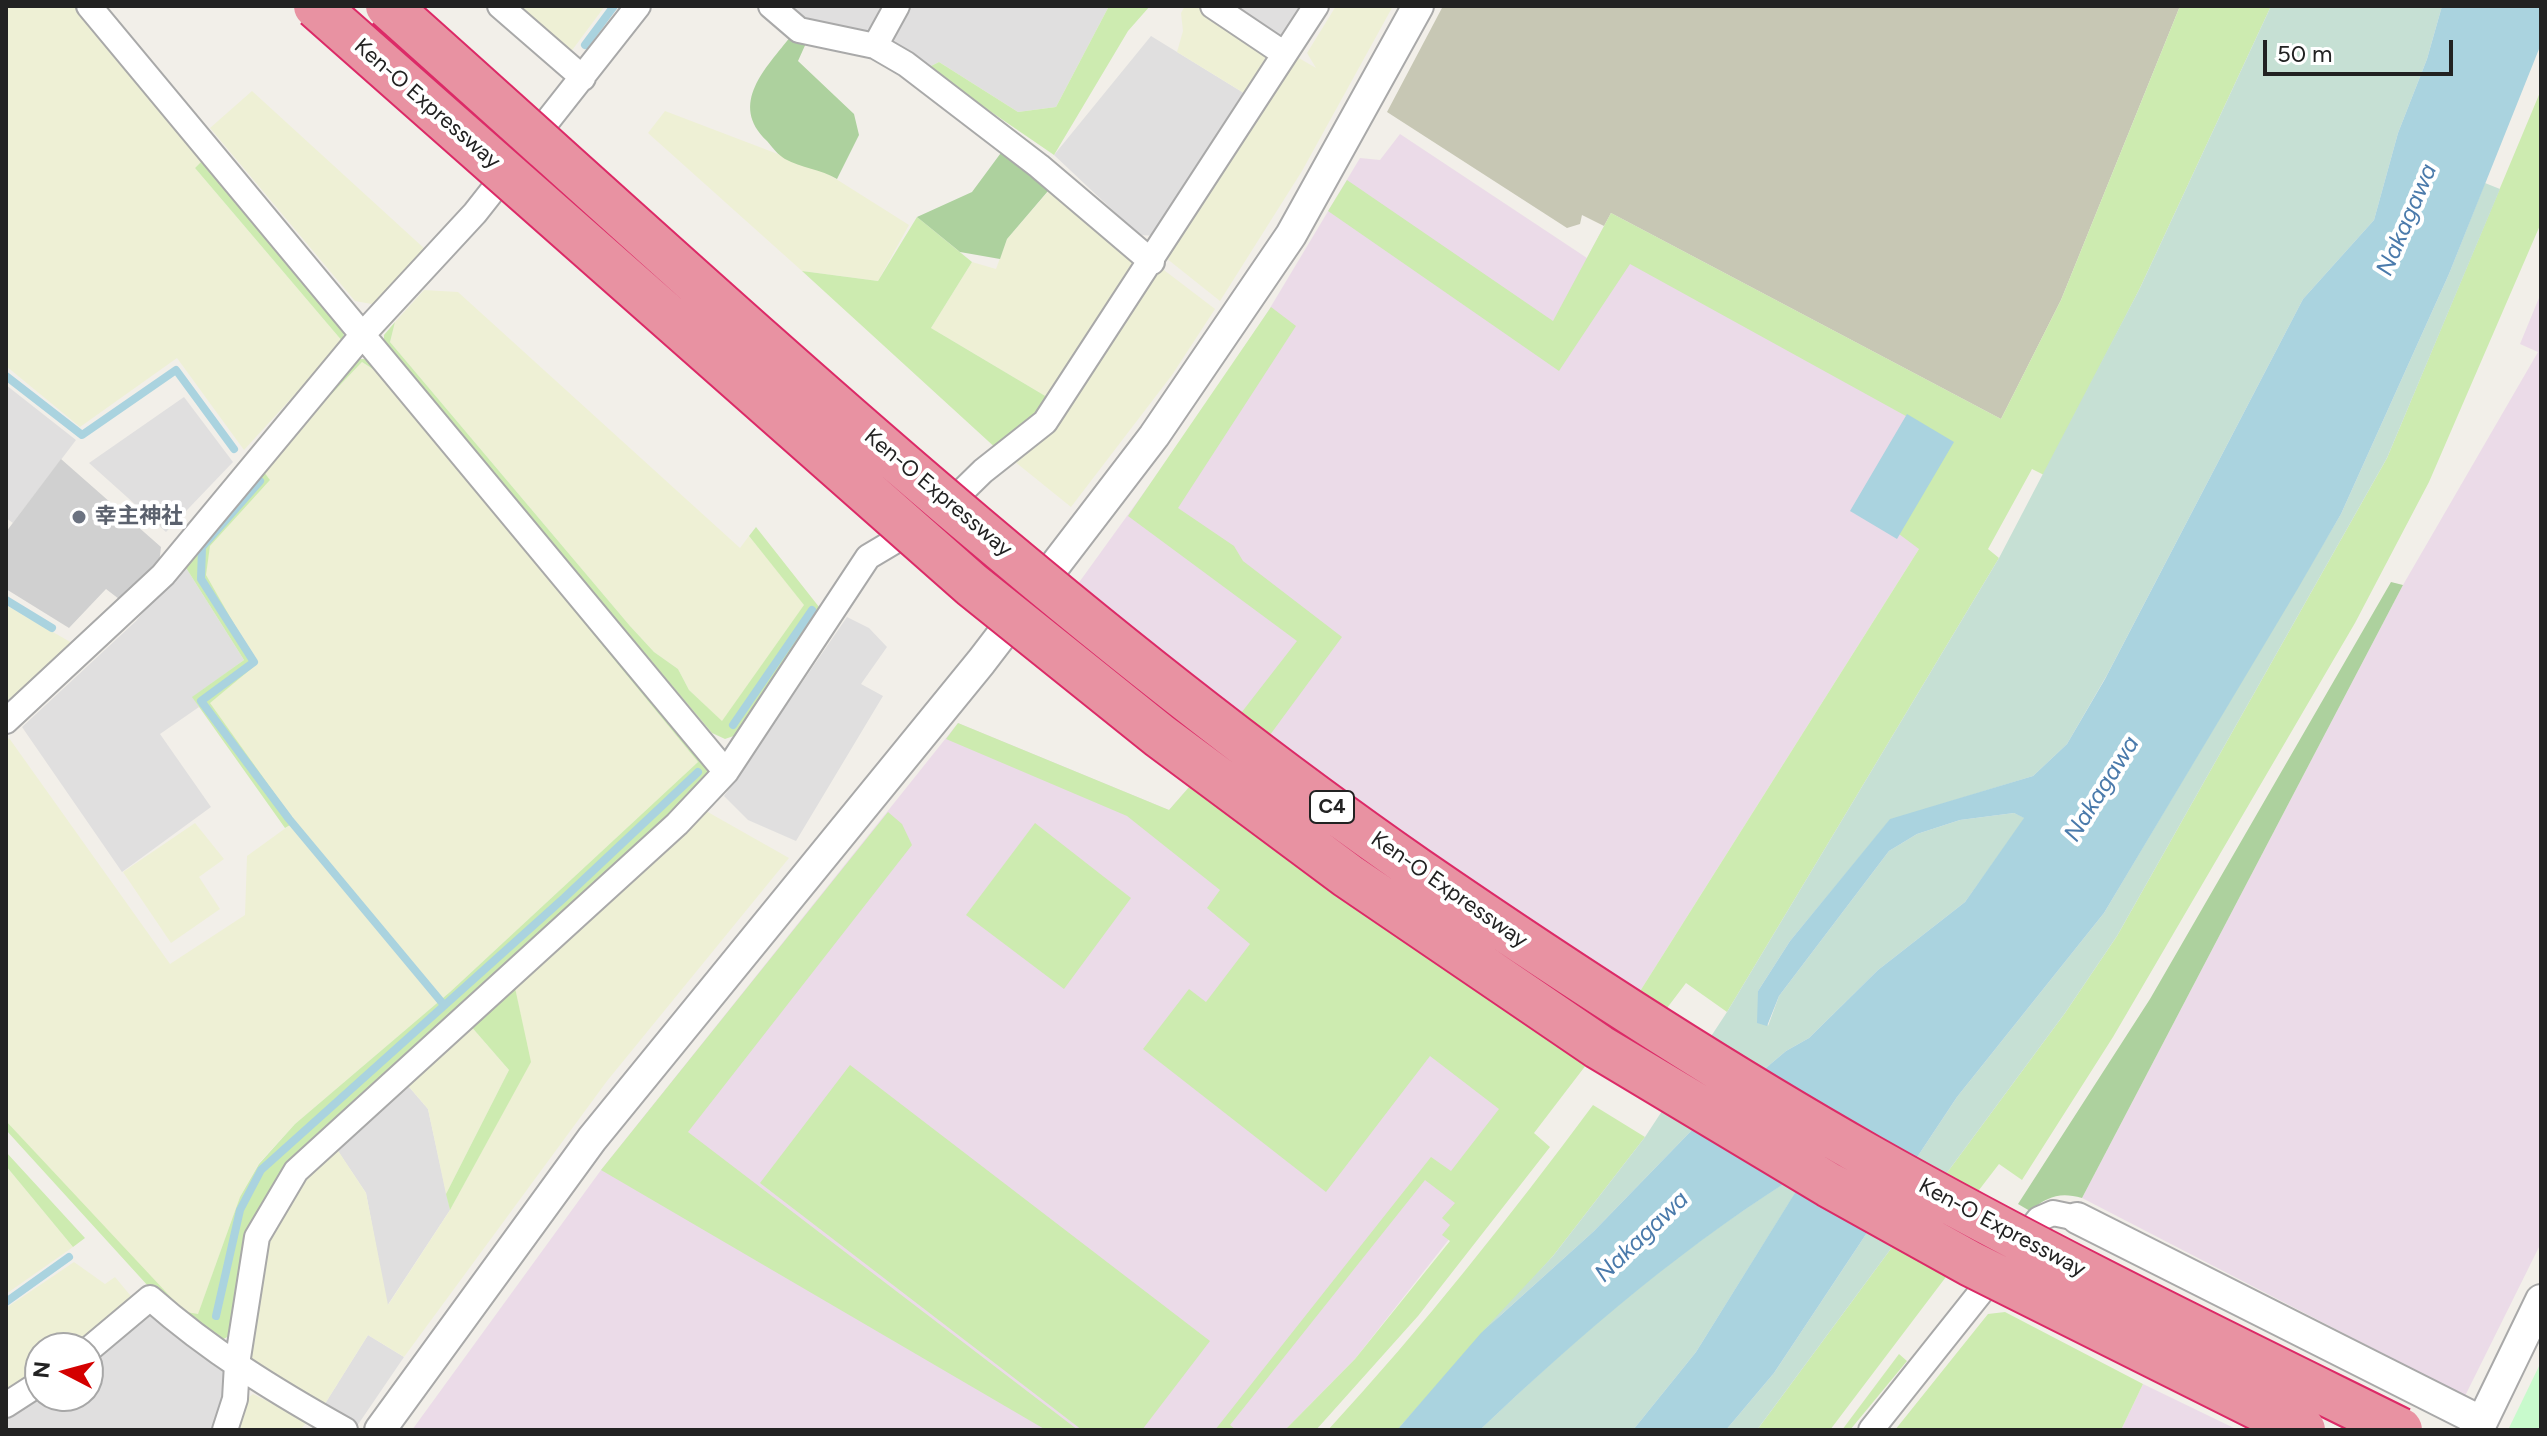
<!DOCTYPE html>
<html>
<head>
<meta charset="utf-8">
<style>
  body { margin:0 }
  #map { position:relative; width:2547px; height:1436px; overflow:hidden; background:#f2efe9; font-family:Figtree,sans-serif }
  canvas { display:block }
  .frame { position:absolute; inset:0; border:8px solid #222; pointer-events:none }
  .north { position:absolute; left:24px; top:1332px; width:80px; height:80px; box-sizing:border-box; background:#fff; border:2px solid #a7a7a7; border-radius:50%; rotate:276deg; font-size:22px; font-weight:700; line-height:32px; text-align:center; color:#222 }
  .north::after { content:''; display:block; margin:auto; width:28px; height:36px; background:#d40000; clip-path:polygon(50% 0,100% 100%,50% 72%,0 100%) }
  .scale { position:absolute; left:2263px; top:40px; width:190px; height:36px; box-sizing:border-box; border:4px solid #222; border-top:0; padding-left:10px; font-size:24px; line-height:28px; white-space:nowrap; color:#222; -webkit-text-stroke:6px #fff; paint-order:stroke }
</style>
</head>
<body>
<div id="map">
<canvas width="2547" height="1436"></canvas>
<div class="frame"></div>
<div class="north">N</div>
<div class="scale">50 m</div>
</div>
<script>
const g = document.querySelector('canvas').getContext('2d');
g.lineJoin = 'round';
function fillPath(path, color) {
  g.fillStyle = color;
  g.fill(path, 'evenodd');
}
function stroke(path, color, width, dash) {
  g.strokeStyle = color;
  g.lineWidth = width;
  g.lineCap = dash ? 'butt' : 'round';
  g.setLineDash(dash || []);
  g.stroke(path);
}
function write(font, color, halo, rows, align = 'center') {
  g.font = font + ' Figtree,"Noto Sans JP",sans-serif';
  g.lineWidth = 8;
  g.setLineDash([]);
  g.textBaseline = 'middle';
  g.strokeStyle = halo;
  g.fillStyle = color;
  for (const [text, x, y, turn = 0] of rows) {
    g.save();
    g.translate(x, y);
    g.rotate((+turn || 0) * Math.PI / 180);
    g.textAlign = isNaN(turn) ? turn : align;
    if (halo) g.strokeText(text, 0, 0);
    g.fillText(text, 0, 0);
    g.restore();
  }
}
const residential = new Path2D(`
  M 784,6 L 889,6 L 869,36 L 805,24 Z
  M 908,6 L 1109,6 L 1056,107 L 1018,112 L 939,62 L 927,68 L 892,46 L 892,34 Z
  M 1230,6 L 1306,6 L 1288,35 L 1275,37 Z
  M 1151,36 L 1247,95 L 1158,236 L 1139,235 L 1054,155 Z
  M 6,385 L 76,440 L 13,523 L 6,518 Z
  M 184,397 L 233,462 L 166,532 L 89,463 Z
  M 183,563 L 244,660 L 193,697 L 199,707 L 160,734 L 211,807 L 122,872 L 22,727 L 136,621 Z
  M 847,617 L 869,628 L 887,647 L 861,684 L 883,696 L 796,841 L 748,820 L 724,796 Z
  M 404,1081 L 428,1109 L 450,1210 L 387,1306 L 366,1193 L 335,1147 Z
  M 148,1305 L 231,1374 L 218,1430 L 6,1430 L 6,1420 L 16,1407 L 40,1396 L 88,1396 L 88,1352 Z
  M 368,1335 L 404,1357 L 355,1429 L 321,1410 Z`);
const industrial = new Path2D(`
  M 1400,134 L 1587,258 L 1611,213 L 2001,419 L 1637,996 L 1380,821 L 1075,588 L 1184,437 L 1267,313 L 1360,158 L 1380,160 Z
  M 2541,293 L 2541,1243 L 2465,1396 L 2082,1198 L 2403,585 L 2538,352 L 2520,344 Z
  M 958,723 L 1169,810 L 1190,786 L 1376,923 L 1586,1065 L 1355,1359 L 1285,1430 L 412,1430 L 601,1170 Z
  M 2143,1384 L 2238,1430 L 2121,1430 Z`);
const religious = new Path2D(`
  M 61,459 L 161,547 L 159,564 L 119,599 L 106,589 L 69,628 L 6,589 L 6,532 Z`);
const construction = new Path2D(`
  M 1443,6 L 2180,6 L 2061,300 L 2001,419 L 1611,213 L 1604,226 L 1582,215 L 1580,224 L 1567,228 L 1387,112 Z`);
const farmland = new Path2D(`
  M 6,6 L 77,6 L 185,134 L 202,162 L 195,168 L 343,342 L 244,450 L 177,358 L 80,427 L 6,366 Z
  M 518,6 L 605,6 L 570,53 Z
  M 1185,6 L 1197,6 L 1264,52 L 1266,67 L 1247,95 L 1177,52 L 1183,31 L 1181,13 Z
  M 1336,6 L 1393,6 L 1302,171 L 1220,301 L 1166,258 L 1292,54 L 1316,68 L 1307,53 Z
  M 252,91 L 426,250 L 377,305 L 355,301 L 210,128 Z
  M 665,111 L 825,172 L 909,225 L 878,281 L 802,271 L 648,133 Z
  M 1053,186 L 1133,254 L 1136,273 L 1052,400 L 931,328 L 972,262 L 996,269 L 1007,239 Z
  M 1160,267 L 1215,309 L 1172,375 L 1071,507 L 1014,461 Z
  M 424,290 L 458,292 L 740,548 L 749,536 L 805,605 L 722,722 L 689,690 L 678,669 L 654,652 L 630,626 L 390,342 L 395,322 Z
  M 362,362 L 379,373 L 698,762 L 450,992 L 295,1124 L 259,1163 L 240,1197 L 198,1315 L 192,1315 L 179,1306 L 110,1236 L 6,1121 L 6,741 L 9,738 L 170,964 L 245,915 L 247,856 L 294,822 L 209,703 L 257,664 L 205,575 L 210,546 L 270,480 L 260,468 Z
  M 6,605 L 72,643 L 6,705 Z
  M 706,811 L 789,858 L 607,1081 L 404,1357 L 368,1335 L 323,1407 L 246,1361 L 265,1245 L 281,1204 L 335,1146 L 366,1193 L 388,1305 L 450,1210 L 530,1062 L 515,988 Z
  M 195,823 L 224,859 L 199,877 L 220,909 L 171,943 L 123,872 Z
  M 469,1024 L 509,1070 L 446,1194 L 428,1109 L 404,1081 Z
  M 6,1166 L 73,1247 L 6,1294 Z
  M 74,1262 L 105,1284 L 115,1277 L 135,1301 L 77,1348 L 40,1348 L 40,1378 L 6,1395 L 6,1308 Z
  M 253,1394 L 308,1421 L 300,1430 L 239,1430 L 248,1398 Z`);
const grass = new Path2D(`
  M 1109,6 L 1150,6 L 1128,31 L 1054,155 L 927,68 L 939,62 L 1018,112 L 1056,107 Z
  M 2180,6 L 2271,6 L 2140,288 L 2044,475 L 2032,469 L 1988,549 L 1999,558 L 1727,1012 L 1686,983 L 1664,1012 L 1637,996 L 1919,549 L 1899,534 L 1953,442 L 1630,264 L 1559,371 L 1328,211 L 1347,180 L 1553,321 L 1611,213 L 2001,419 L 2061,300 Z
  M 2541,90 L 2541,223 L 2429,482 L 2355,623 L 2113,1037 L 2022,1180 L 1999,1164 L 1936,1246 L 1955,1265 L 1830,1430 L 1757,1430 L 2065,1013 L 2117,936 L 2387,458 Z
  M 185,134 L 345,322 L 343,342 L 195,168 L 202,161 Z
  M 917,217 L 972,262 L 931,328 L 1052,400 L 999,451 L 802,271 L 878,281 Z
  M 1271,307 L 1296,326 L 1178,508 L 1234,546 L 1243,561 L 1342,637 L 1267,739 L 1238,717 L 1297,641 L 1128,516 Z
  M 395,322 L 390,342 L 630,626 L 654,652 L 678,669 L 689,690 L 722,721 L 804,605 L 749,536 L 756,527 L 823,612 L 745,732 L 725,739 L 712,733 L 384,344 L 384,335 Z
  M 357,359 L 375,359 L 712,758 L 713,772 L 697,796 L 291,1163 C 247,1219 244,1267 231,1335 L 218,1342 L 191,1328 L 159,1298 L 6,1130 L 6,1121 L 179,1306 L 186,1312 L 198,1314 L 240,1197 L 259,1164 L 295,1124 L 450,992 L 698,762 L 379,373 L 362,362 L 261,468 L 270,480 L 210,546 L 206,575 L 257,664 L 210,703 L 295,822 L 285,828 L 192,697 L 244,660 L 183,563 L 260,468 Z
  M 958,723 L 1169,810 L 1190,786 L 1376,923 L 1586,1065 L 1534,1133 L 1550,1147 L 1418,1316 L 1316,1430 L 1285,1430 L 1355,1359 L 1450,1241 L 1442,1235 L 1450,1225 L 1442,1218 L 1455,1203 L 1425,1180 L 1230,1425 L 1236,1430 L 1215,1430 L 1431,1157 L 1451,1171 L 1499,1109 L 1430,1056 L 1326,1192 L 1143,1049 L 1189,989 L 1206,1002 L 1250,944 L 1207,908 L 1220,890 L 1127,816 L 946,739 Z
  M 888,812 L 902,824 L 912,845 L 688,1132 L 1078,1430 L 1046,1430 L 601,1170 Z
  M 1035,823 L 1131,898 L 1064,989 L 966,915 Z
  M 514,983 L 531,1062 L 450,1210 L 446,1194 L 509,1070 L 469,1024 Z
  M 850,1065 L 1210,1341 L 1142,1430 L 1082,1430 L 760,1183 Z
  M 1593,1105 L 1645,1137 L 1553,1256 L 1397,1430 L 1328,1430 C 1423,1327 1509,1218 1593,1105 Z
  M 6,1152 L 85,1238 L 73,1247 L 6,1166 Z
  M 2005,1312 L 2143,1384 L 2121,1430 L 1895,1430 L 1988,1314 Z
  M 1899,1354 L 1907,1361 L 1850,1430 L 1842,1430 Z`);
const forest = new Path2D(`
  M 791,36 L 807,41 L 798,61 L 854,114 L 859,135 L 837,179 C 821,169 801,168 785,159 C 778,155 772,147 767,141 C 728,104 766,68 791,36 Z
  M 1006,146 L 1054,184 L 1007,239 L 1000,259 L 960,252 L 917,217 L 972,192 Z
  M 2391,582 L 2403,585 L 2082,1198 C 2060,1192 2048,1196 2030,1211 L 2018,1204 L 2150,999 Z`);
const wetland = new Path2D(`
  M 2271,6 L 2442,6 L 2427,59 L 2398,133 L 2374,220 L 2303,299 L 2107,675 L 2067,744 L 2033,776 L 1890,820 L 1790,941 L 1758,991 L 1768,1026 L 1779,996 L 1889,851 L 1917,834 L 1960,820 L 2014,813 L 2025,818 L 1965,902 L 1878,970 L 1809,1038 L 1786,1051 L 1691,1131 L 1594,1231 L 1481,1333 L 1553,1256 L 1645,1137 L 1727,1012 L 1999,558 L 2140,288 Z
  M 2485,183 L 2500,189 L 2387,458 L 2117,936 L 2065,1013 L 1757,1430 L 1726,1430 L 1774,1373 L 1957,1097 L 2104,913 L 2341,514 L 2449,274 Z
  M 1812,1166 L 1696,1352 L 1633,1430 L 1480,1430 C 1585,1329 1687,1242 1812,1166 Z`);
const park = new Path2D(`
  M 2541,1362 L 2541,1430 L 2508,1430 Z`);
const water = new Path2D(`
  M 2442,6 L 2541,6 L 2541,44 L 2449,274 L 2341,514 L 2297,590 L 2104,913 L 1957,1097 L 1774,1373 L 1726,1430 L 1633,1430 L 1696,1352 L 1811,1167 C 1689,1241 1583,1332 1480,1430 L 1397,1430 L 1481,1333 L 1594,1231 L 1691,1131 L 1786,1051 L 1809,1038 L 1878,970 L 1965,902 L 2024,818 L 2014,813 L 1960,820 L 1917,834 L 1889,851 L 1779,996 L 1767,1026 L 1757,1023 L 1758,991 L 1790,941 L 1890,819 L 2033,776 L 2067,744 L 2105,679 L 2303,299 L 2374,220 L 2398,133 L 2427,59 Z
  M 1907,414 L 1954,442 L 1897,539 L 1850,511 Z`);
const stream = new Path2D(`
  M 585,45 L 614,6
  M 6,376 L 82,435 L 176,370 L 234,449
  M 260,481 L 202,547 L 201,579 L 254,662 L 201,701 L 289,819 L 444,1005
  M 6,600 L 52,628
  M 733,725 L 812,610
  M 6,1302 L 69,1257
  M 216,1316 L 240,1210 L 261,1170 L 564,898 L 698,772`);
const minor = new Path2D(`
  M 89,6 L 726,772
  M 500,6 L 583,78
  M 771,6 L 799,30 L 875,46 L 906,64 L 1039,166 L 1152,262
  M 1213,6 L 1283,53
  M 875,46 L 897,6
  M 6,721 L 163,575 L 364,333 L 475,213 L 638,6
  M 88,1350 L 150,1298 C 210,1351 275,1391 345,1430
  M 6,1405 L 40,1383
  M 225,1430 L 235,1399 L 237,1364 L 257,1237 L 296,1171 L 677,824 L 726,772 L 868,557 L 937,516 L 983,471 L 1045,422 L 1316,6
  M 1871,1430 L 2039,1219 L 2053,1213 L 2077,1218`);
const tertiary = new Path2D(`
  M 2077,1218 L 2482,1422
  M 380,1430 L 592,1139 L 981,662 L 1154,436 L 1291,235 L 1418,6
  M 2478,1430 L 2541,1300`);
const motorwayBridge = new Path2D(`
  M 316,6 L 972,585 L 1160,736 L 1348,876 L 1599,1047 L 1829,1185 L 1971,1264 L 2303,1430
  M 388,6 C 722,304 1049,614 1417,870 C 1564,971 1714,1069 1869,1157 C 2042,1255 2222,1342 2400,1430`);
const markers = [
  [79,517,8,"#6b7280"]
];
const shields = [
  [1332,807,44]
];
const shieldNames = [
  ["C4",1332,807]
];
const streetNames = [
  ["Ken-O Expressway",427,104,41],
  ["Ken-O Expressway",938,493,40],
  ["Ken-O Expressway",1449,890,35],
  ["Ken-O Expressway",2002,1228,28]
];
const worshipNames = [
  ["幸主神社",95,517]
];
const waterNames = [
  ["Nakagawa",2407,220,-67],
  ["Nakagawa",2102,789,-58],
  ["Nakagawa",1642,1237,-44]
];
fillPath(residential, '#e0dfdf');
fillPath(industrial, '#ebdbe8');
fillPath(religious, '#d0d0d0');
fillPath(construction, '#c7c7b4');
fillPath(farmland, '#eef0d5');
fillPath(grass, '#cdebb0');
fillPath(forest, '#add19e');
fillPath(wetland, '#c6e0d4');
fillPath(park, '#c8facc');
fillPath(water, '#aad3df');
stroke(stream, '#aad3df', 8);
stroke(minor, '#a9a9a9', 28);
stroke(tertiary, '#a9a9a9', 34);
stroke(minor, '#fff', 24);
stroke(tertiary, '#fff', 30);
stroke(motorwayBridge, '#dc2a67', 48, []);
stroke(motorwayBridge, '#e892a2', 44);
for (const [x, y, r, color] of markers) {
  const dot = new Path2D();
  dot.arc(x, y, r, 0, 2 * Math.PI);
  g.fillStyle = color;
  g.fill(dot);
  stroke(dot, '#fff', 3);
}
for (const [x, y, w] of shields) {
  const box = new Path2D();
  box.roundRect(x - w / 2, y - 16, w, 32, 6);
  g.fillStyle = '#fff';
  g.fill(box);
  stroke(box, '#222', 2);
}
write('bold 20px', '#222', null, shieldNames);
write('22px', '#222', '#fff', streetNames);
write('bold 22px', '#5b616d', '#fff', worshipNames, 'left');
write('italic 24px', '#4a7aab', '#fff', waterNames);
</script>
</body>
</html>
